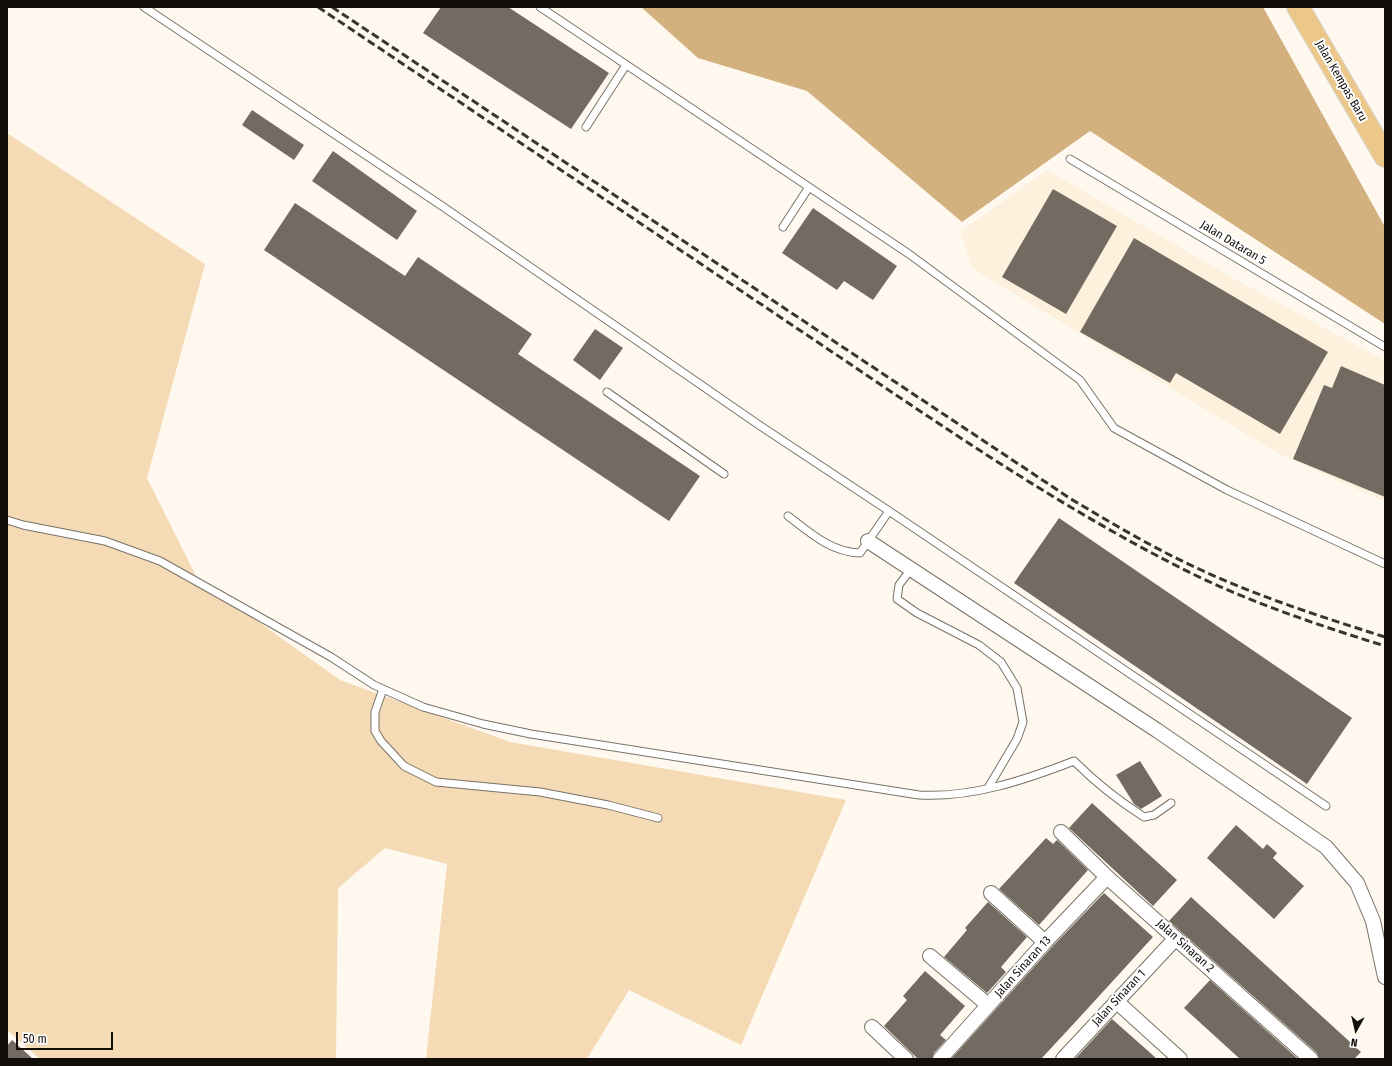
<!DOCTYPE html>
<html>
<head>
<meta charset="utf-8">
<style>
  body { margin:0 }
  #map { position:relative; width:1392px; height:1066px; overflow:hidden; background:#fff8ee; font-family:"Fira Sans Condensed",sans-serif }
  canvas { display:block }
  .frame { position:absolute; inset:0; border:8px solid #120f0b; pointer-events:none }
  .north { position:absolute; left:1336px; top:1010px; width:40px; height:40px; -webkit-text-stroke:3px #fff; paint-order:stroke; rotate:188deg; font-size:11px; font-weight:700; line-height:16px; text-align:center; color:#120f0b }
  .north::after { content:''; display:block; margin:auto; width:14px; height:18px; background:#120f0b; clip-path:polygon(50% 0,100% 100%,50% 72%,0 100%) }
  .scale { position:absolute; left:16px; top:1032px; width:97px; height:18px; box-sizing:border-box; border:2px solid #120f0b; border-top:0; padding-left:5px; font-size:12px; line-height:14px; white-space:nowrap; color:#120f0b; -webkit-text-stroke:3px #fff; paint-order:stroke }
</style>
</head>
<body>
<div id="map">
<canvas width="1392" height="1066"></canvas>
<div class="frame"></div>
<div class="north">N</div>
<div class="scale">50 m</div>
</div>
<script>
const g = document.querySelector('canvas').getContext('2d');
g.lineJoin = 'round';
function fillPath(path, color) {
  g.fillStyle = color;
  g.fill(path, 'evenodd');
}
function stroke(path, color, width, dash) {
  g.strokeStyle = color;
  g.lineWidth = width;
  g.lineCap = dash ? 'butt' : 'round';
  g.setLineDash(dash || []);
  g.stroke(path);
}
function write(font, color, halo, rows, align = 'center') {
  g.font = font + ' "Fira Sans Condensed",sans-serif';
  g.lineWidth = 4;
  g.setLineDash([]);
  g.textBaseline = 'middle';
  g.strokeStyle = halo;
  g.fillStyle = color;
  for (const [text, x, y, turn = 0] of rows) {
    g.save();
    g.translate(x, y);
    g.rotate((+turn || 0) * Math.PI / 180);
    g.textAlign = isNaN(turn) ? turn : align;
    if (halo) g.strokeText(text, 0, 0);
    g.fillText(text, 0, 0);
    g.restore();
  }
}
const built = new Path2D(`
  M 1047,170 L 1231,277 L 1385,361 L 1385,502 L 1281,455 L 972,268 L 960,232 Z`);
const green = new Path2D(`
  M 7,133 L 205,264 L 147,478 L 197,578 L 340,680 L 510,742 L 846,800 L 741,1045 L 629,990 L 587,1059 L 426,1059 L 447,864 L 385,848 L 338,888 L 336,1059 L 40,1059 L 7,1030 Z`);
const forest = new Path2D(`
  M 641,7 L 1263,7 L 1385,227 L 1385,324 L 1090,131 L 962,222 L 807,91 L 698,58 Z`);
const building = new Path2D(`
  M 441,7 L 508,7 L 609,73 L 571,129 L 423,33 Z
  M 252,110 L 304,145 L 294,160 L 242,125 Z
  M 333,151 L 417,211 L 397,240 L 312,181 Z
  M 1053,189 L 1117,226 L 1066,314 L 1002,277 Z
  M 295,203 L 405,276 L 418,257 L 532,334 L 518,354 L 700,476 L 669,521 L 264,250 Z
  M 813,208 L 897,266 L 873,300 L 844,281 L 837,290 L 782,253 Z
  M 1134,238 L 1328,352 L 1280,434 L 1176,373 L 1170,383 L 1080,332 Z
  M 595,329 L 623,348 L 600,380 L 573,360 Z
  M 1341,366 L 1385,385 L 1385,497 L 1293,459 L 1324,385 L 1332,388 Z
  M 1059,518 L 1352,718 L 1307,784 L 1014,583 Z
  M 1140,761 L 1162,796 L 1141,809 L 1134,804 L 1116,775 Z
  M 1092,803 L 1177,880 L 1153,906 L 1069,828 Z
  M 1236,825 L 1263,849 L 1267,844 L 1277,853 L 1273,858 L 1304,886 L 1274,919 L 1207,858 Z
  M 1046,838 L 1053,844 L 1057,840 L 1088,870 L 1039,925 L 999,889 Z
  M 1104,893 L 1153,937 L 1079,1018 L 1041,1059 L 951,1059 L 1051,948 Z
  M 1191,897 L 1361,1052 L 1354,1059 L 1319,1059 L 1317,1053 L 1169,921 Z
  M 988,902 L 1027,937 L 1001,967 L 1006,972 L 987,993 L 944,957 L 967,930 L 965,928 Z
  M 925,971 L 965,1006 L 940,1035 L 946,1040 L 934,1053 L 932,1059 L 918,1059 L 884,1026 L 907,1000 L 903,996 Z
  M 1210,980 L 1298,1059 L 1240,1059 L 1184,1008 Z
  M 1112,1019 L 1147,1050 L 1157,1059 L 1075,1059 Z
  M 12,1040 L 33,1059 L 7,1059 L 7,1046 Z`);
const service = new Path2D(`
  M 144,7 L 442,206 L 759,425 L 889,511 L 860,553 C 831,552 810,533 788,516
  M 540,7 L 909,254 L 1080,380 L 1114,428 L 1227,490 L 1385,564
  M 586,127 L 626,65
  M 1070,159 L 1385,347
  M 783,227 L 809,187
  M 607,392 L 724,474
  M 889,511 L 1326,806
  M 7,520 L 23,525 L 105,541 L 160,561 L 331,657 L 374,685 L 423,707 L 483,724 L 531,734 L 919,795 C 972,798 1025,780 1074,761 C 1095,782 1119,801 1144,817 L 1154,815 L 1171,803
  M 911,569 L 899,585 L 897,599 L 917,613 L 979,645 L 1001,662 L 1017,688 L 1023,722 L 1017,739 L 988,788
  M 383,689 L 375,712 L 375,731 L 381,741 L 404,766 L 436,782 L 540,792 L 608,805 L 658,818`);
const minor = new Path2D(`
  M 868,541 L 1158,731 L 1326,847 L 1357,883 L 1373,921 L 1385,977
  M 1061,832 L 1107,877 L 1311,1059
  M 991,893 L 1045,942
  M 930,956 L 988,1005
  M 1116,1001 L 1180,1059
  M 872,1027 L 906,1059
  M 940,1059 L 1045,942 L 1107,877
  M 1063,1059 L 1176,938`);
const primary = new Path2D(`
  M 1298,7 L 1385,156`);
const rail = new Path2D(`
  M 318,7 C 476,113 634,219 792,325 C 924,413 1054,506 1197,576 C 1258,605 1321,626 1385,646
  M 332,7 L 1071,499 C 1113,524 1155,549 1199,569 C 1259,597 1322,617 1385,637`);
const streetNames = [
  ["Jalan Kempas Baru",1341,81,60],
  ["Jalan Dataran 5",1233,243,31],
  ["Jalan Sinaran 2",1185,946,42],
  ["Jalan Sinaran 13",1023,967,-48],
  ["Jalan Sinaran 1",1119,998,-47]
];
fillPath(built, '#fdf0dd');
fillPath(green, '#f4dbb5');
fillPath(forest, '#d2b17e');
fillPath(building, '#736b61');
stroke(service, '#797267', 9);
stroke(minor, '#797267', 16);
stroke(primary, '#d9d9d8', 24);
stroke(service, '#fff', 7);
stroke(minor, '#fff', 14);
stroke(primary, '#ebc789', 22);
stroke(rail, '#38342f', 3, [8, 4]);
write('12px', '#120f0b', '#fff', streetNames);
</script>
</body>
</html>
